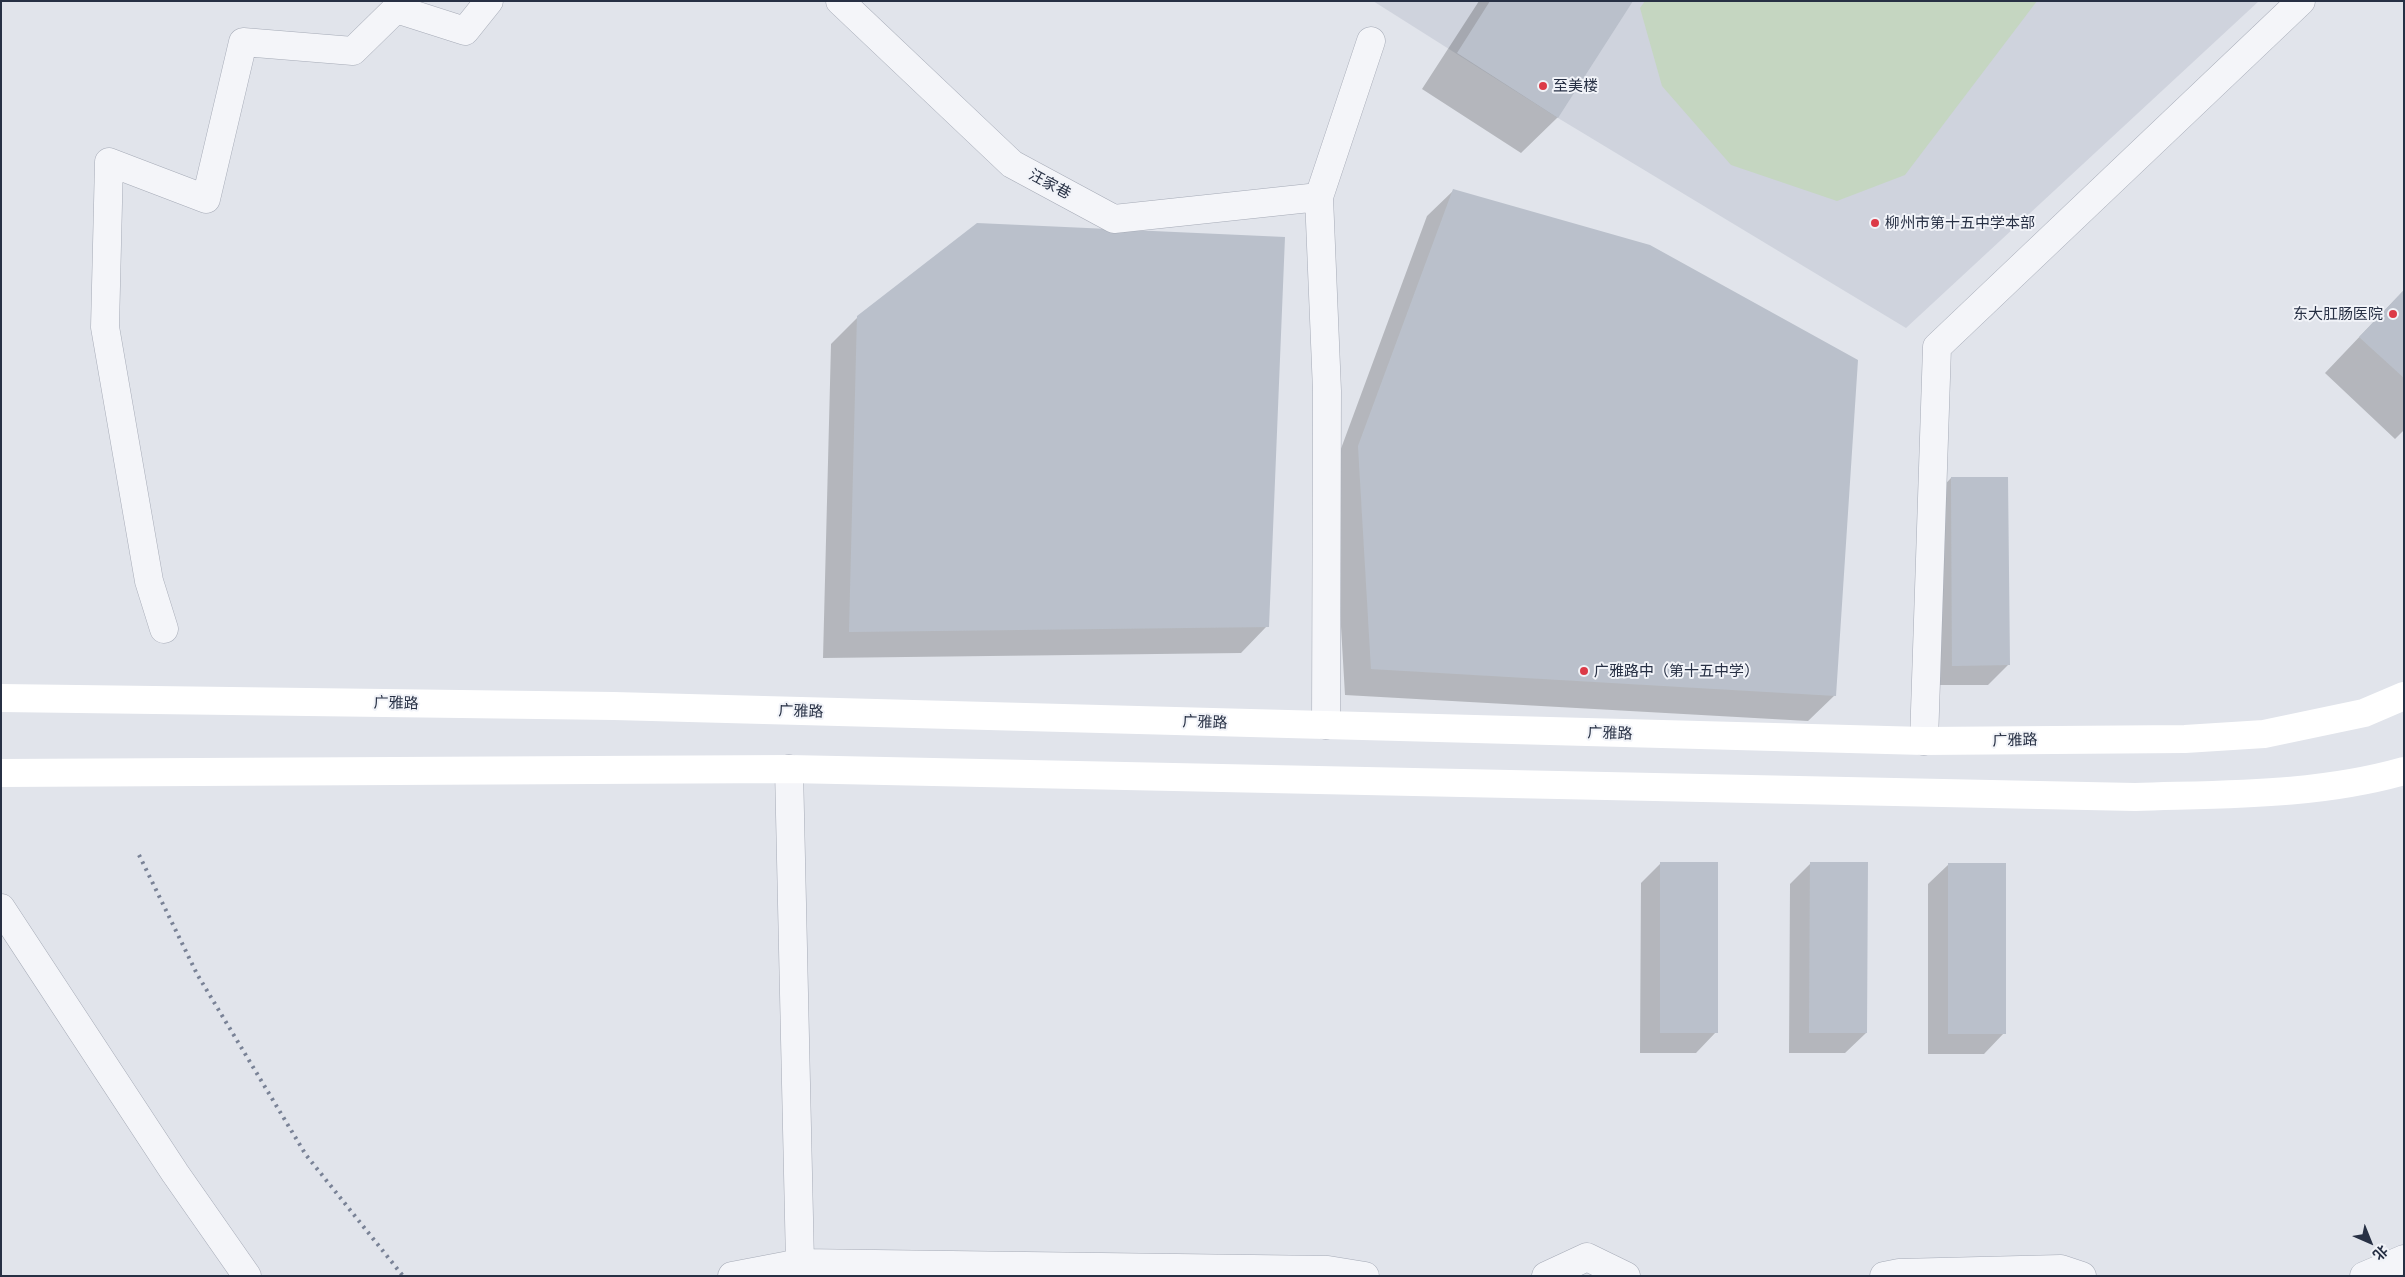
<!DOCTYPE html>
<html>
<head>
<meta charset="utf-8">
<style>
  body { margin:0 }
  #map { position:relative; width:2405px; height:1277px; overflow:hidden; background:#e1e4eb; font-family:Barlow,"Noto Sans SC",sans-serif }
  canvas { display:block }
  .frame { position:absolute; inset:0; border:2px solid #273044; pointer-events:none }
  .north { position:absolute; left:2345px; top:1217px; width:50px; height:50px; -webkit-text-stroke:4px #f1f3f8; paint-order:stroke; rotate:136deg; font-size:14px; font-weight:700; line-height:20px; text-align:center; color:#273044 }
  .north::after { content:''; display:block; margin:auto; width:18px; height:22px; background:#273044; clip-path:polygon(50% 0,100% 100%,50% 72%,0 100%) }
</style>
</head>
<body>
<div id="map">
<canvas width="2405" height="1277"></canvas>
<div class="frame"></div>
<div class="north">北</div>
</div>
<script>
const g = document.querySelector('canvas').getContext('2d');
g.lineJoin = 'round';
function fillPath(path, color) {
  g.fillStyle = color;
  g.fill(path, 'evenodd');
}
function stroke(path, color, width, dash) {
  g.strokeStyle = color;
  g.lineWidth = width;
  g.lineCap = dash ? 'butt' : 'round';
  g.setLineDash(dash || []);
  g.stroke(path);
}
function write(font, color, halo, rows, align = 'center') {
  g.font = font + ' Barlow,"Noto Sans SC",sans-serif';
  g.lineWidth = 4;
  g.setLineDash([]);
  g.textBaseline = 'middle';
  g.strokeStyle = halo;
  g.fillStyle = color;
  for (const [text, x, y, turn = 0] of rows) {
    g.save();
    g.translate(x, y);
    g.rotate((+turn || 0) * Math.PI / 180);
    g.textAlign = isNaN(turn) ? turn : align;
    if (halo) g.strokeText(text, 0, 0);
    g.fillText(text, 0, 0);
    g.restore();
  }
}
const built = new Path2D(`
  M 1373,1 L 2259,1 L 1906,328 L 1558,118 Z`);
const green = new Path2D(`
  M 1645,1 L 2037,1 L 1905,175 L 1837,201 L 1731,165 L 1662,86 L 1640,8 Z`);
const shadow = new Path2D(`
  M 1479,1 L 1632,1 L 1557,118 L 1521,153 L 1422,89 Z
  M 1454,190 L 1835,695 L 1808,721 L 1345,695 L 1332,473 L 1427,216 Z
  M 2404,290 L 2404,430 L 2395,439 L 2325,373 Z
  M 858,317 L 1267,626 L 1241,653 L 823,658 L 831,344 Z
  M 1951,478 L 2009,664 L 1988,685 L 1932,685 L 1931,499 Z
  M 1661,863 L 1716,1032 L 1696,1053 L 1640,1053 L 1641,883 Z
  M 1811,863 L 1866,1033 L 1845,1053 L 1789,1053 L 1790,884 Z
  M 1949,864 L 2004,1033 L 1984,1054 L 1928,1054 L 1928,884 Z`);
const building = new Path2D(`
  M 1490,1 L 1633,1 L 1558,118 L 1457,53 Z
  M 1453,189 L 1650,245 L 1858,360 L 1836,696 L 1371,669 L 1358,446 Z
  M 977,223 L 1285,237 L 1269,627 L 849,632 L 857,316 Z
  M 2404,290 L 2404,378 L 2359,337 Z
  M 1951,477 L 2008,477 L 2010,665 L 1952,666 Z
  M 1660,862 L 1718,862 L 1718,1033 L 1660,1033 Z
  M 1810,862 L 1868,862 L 1867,1033 L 1809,1033 Z
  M 1948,863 L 2006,863 L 2006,1034 L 1948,1034 Z`);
const street = new Path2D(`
  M 840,1 L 1012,164 L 1114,219 L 1319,197
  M 164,629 L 149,581 L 105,327 L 109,162 L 206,199 L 243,42 L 353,51 L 396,9 L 465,31 L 489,1
  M 1326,725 L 1327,391 L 1319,197 L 1371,41
  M 1924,741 L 1937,347 L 2301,1
  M 1,908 L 175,1173 L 247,1276
  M 800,1263 L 1328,1270 L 1365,1276
  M 732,1276 L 800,1263 L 789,769
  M 1546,1276 L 1587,1257 L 1626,1276
  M 1884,1276 L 1899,1273 L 2061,1269 L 2082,1276
  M 2364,1276 L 2404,1259`);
const secondary = new Path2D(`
  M 1,698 L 614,706 L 1924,741 L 2185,739 L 2264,734 L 2364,713 L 2404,696
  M 1,773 L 789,769 L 2135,797 C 2225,794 2316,796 2404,771`);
const rail = new Path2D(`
  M 139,855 L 197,974 L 306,1155 L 403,1276`);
const markers = [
  [1543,86,5,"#dc3a47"],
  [1875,223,5,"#dc3a47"],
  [2393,314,5,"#dc3a47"],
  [1584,671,5,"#dc3a47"]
];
const poiNames = [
  ["至美楼",1553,86],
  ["柳州市第十五中学本部",1885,223],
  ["东大肛肠医院",2383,314,"right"],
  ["广雅路中（第十五中学）",1594,671]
];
const streetNames = [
  ["汪家巷",1050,184,28],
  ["广雅路",396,703,1],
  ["广雅路",801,711,2],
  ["广雅路",1205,722,2],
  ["广雅路",1610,733,2],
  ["广雅路",2015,740,-1]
];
fillPath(built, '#cfd3dd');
fillPath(green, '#c5d6c1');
fillPath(shadow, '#0003');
fillPath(building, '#bac0cb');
stroke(street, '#a5aab6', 29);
stroke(street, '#f4f5f9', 28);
stroke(secondary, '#fff', 28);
stroke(rail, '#798296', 4, [2.5, 5]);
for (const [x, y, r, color] of markers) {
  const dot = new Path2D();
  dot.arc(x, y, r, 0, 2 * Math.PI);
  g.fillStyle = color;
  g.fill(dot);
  stroke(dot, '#f1f3f8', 2);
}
write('15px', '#273044', '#f1f3f8', poiNames, 'left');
write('15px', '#273044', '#f1f3f8', streetNames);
</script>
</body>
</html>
